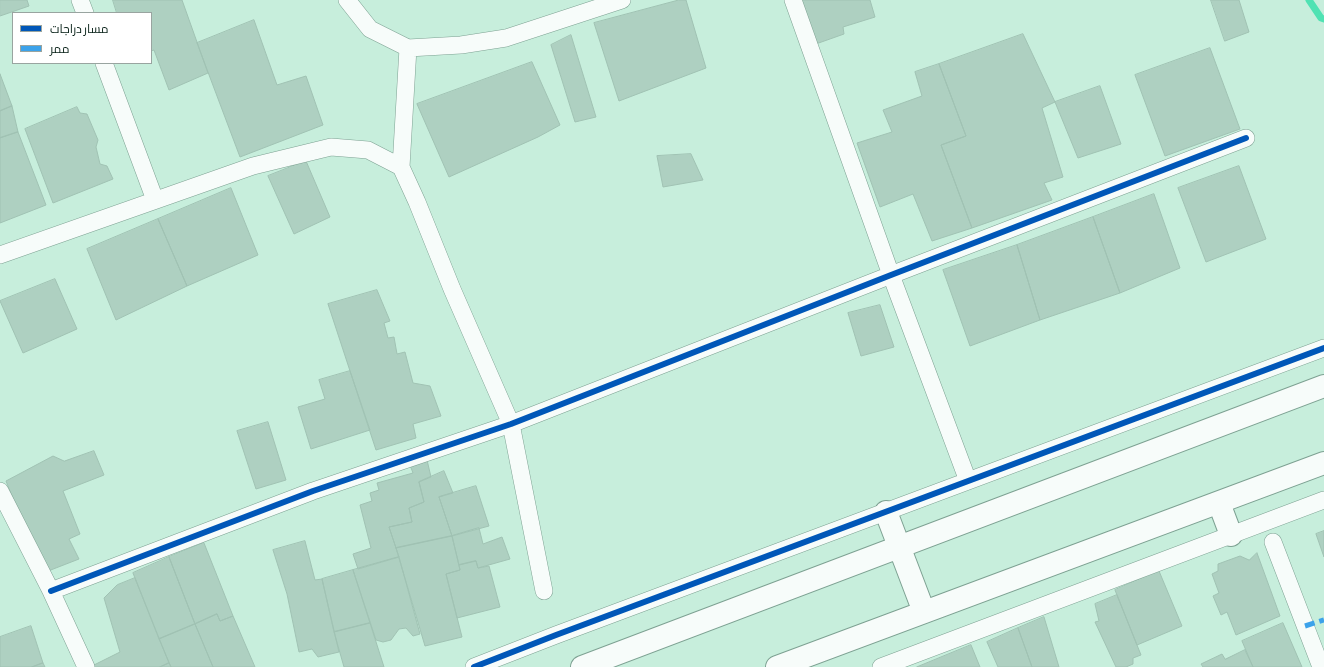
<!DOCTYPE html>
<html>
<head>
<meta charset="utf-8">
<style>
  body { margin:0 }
  #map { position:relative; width:1324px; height:667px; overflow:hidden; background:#c7eedc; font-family:"Alegreya Sans",Cairo,sans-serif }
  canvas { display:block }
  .legend { position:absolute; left:12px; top:12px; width:140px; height:52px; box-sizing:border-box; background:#fff; border:1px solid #99a4a0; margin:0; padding:5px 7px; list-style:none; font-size:12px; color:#011b11 }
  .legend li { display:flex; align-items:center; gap:8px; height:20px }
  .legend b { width:20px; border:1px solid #99a4a0 }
</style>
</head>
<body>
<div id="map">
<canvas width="1324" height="667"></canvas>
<ul class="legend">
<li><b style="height:5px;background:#0057b8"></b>مسار دراجات</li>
<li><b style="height:5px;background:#3ca2ea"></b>ممر</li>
</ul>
</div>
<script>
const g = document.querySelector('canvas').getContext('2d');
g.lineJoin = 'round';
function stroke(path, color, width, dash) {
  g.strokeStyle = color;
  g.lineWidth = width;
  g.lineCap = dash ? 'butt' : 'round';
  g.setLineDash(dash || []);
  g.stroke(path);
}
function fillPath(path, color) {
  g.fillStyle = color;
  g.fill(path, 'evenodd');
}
const stream = new Path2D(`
  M 1309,0 L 1321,18 L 1324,19`);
const building = new Path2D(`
  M 0,0 L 27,0 L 29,6 L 0,16 Z
  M 113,0 L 182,0 L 208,73 L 169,90 L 154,50 L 151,51 L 151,13 L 117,13 Z
  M 679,0 L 686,0 L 706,68 L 619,101 L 594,23 Z
  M 799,0 L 870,0 L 875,17 L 843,27 L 844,34 L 813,45 Z
  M 1211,0 L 1239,0 L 1249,32 L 1225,41 Z
  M 254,20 L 277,85 L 306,76 L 323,125 L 240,157 L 197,43 Z
  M 1023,34 L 1055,102 L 1042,108 L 1063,177 L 1044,183 L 1052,200 L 972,228 L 941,145 L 966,136 L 939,64 Z
  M 571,35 L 596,117 L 575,122 L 551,45 Z
  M 1210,48 L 1240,129 L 1165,156 L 1135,75 Z
  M 532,62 L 560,125 L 538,137 L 449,177 L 417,104 Z
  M 939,64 L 966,136 L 941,145 L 972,228 L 932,241 L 913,194 L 880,207 L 857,143 L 892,132 L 883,110 L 922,96 L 915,72 Z
  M 0,74 L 12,106 L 0,111 Z
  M 1100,86 L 1121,144 L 1078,158 L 1055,102 Z
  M 12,106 L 18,132 L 0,138 L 0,111 Z
  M 77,107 L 80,113 L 87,114 L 98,140 L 96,147 L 100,164 L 107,166 L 113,179 L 53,203 L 25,129 Z
  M 18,132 L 46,205 L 0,223 L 0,138 Z
  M 691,154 L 703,180 L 663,187 L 657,156 Z
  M 306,161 L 330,217 L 294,234 L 268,176 Z
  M 1239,166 L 1266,239 L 1206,262 L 1178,188 Z
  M 231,188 L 258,255 L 187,286 L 158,219 Z
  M 1154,194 L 1180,268 L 1120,293 L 1093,217 Z
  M 1093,217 L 1120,293 L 1040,320 L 1017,245 Z
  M 158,219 L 187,286 L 116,320 L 87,249 Z
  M 1017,245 L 1040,320 L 970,346 L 943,270 Z
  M 55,279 L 77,329 L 23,353 L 0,301 Z
  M 377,290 L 390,321 L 384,323 L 388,338 L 394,337 L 397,354 L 405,352 L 413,383 L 430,386 L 441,416 L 413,424 L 416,438 L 376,450 L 328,304 Z
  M 880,305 L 894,347 L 861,356 L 848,313 Z
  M 350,371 L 370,430 L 311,449 L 298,407 L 325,399 L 319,380 Z
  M 268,422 L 286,480 L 256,489 L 237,431 Z
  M 94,451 L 104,475 L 63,491 L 80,534 L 69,539 L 79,559 L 43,573 L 6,481 L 53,456 L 64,461 Z
  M 427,460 L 431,477 L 419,482 L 424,502 L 409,508 L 412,522 L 389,527 L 399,557 L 358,569 L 353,554 L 371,548 L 360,505 L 372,501 L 370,493 L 379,490 L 377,483 L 413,473 L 410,465 Z
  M 444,471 L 453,493 L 439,497 L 452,536 L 396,548 L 389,527 L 412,522 L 409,508 L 424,502 L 419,482 Z
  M 476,486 L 489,526 L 452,536 L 439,497 Z
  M 479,528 L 483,544 L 502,537 L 510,559 L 478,568 L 476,561 L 459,565 L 452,536 Z
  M 1324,531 L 1324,557 L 1316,534 Z
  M 452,536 L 460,570 L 446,574 L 462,637 L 425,646 L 396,548 Z
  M 305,541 L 315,580 L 322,579 L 339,652 L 318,657 L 312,649 L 299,652 L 287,594 L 273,550 Z
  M 204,543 L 233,616 L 220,621 L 217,614 L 195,624 L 169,557 Z
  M 1257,553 L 1280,616 L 1236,635 L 1227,612 L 1221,615 L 1213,596 L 1219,593 L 1212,574 L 1218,571 L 1218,564 L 1240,556 L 1249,560 Z
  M 169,557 L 195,624 L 159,639 L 133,573 Z
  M 399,557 L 420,634 L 413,636 L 406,628 L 399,629 L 391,640 L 383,642 L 376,640 L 353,570 Z
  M 476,561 L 478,568 L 489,566 L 500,607 L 457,618 L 446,574 L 460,570 L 459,565 Z
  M 353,570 L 370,623 L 334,632 L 322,579 Z
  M 1159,571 L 1182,626 L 1137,645 L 1115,590 Z
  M 135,578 L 169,663 L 160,667 L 90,667 L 120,652 L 104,598 L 117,585 Z
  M 1117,595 L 1141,655 L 1133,658 L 1133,664 L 1126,667 L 1116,667 L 1095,622 L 1099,621 L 1095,604 Z
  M 217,614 L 220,621 L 233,616 L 255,667 L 213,667 L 195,624 Z
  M 1044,617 L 1059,667 L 1032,667 L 1018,628 Z
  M 370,623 L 384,667 L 344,667 L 334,632 Z
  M 1283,623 L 1302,667 L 1253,667 L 1242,641 Z
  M 195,624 L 213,667 L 171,667 L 159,639 Z
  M 31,626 L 43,663 L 32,667 L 0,667 L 0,637 Z
  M 1018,628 L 1032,667 L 998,667 L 987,642 Z
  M 971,645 L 980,667 L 917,667 Z
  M 1245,650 L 1253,667 L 1203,667 L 1201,664 L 1222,654 L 1225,659 Z
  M 43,663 L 45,667 L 32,667 Z
  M 169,663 L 171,667 L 160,667 Z`);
const street = new Path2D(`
  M 80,0 L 85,13
  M 347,0 L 370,29 L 408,48 L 461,45 L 506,38 L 622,0
  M 793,0 L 891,275 L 968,481
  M 408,48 L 401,167 L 417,202 L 452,289 L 511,424 L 544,591
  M 104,63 L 155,200
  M 0,255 L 253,166 L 331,147 L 368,150 L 401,167
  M 0,491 L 51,591 L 86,667
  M 1273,542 L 1321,667
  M 51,591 L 313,491 L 511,424 L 891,275 L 1246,138
  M 474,667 L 556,635 L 1324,348
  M 881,667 L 1324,500`);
const secondary = new Path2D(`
  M 1219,503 L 1231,535
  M 886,512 L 924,612
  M 582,667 L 1324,386
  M 777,667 L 1324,463`);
const quiet = new Path2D(`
  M 1305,626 L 1324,620`);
const cycleway = new Path2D(`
  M 51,591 L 313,491 L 511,424 L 891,275 L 1246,138
  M 474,667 L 556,635 L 1324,348`);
stroke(stream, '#50e2b3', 7);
fillPath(building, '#aed0c1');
stroke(building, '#a0c2b3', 1);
stroke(street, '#7da192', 18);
stroke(secondary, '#7da192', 24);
stroke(street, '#f7fcfa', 17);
stroke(secondary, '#f7fcfa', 22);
stroke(quiet, '#3ca2ea', 5, [10, 5]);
stroke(cycleway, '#0057b8', 6);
</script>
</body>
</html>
